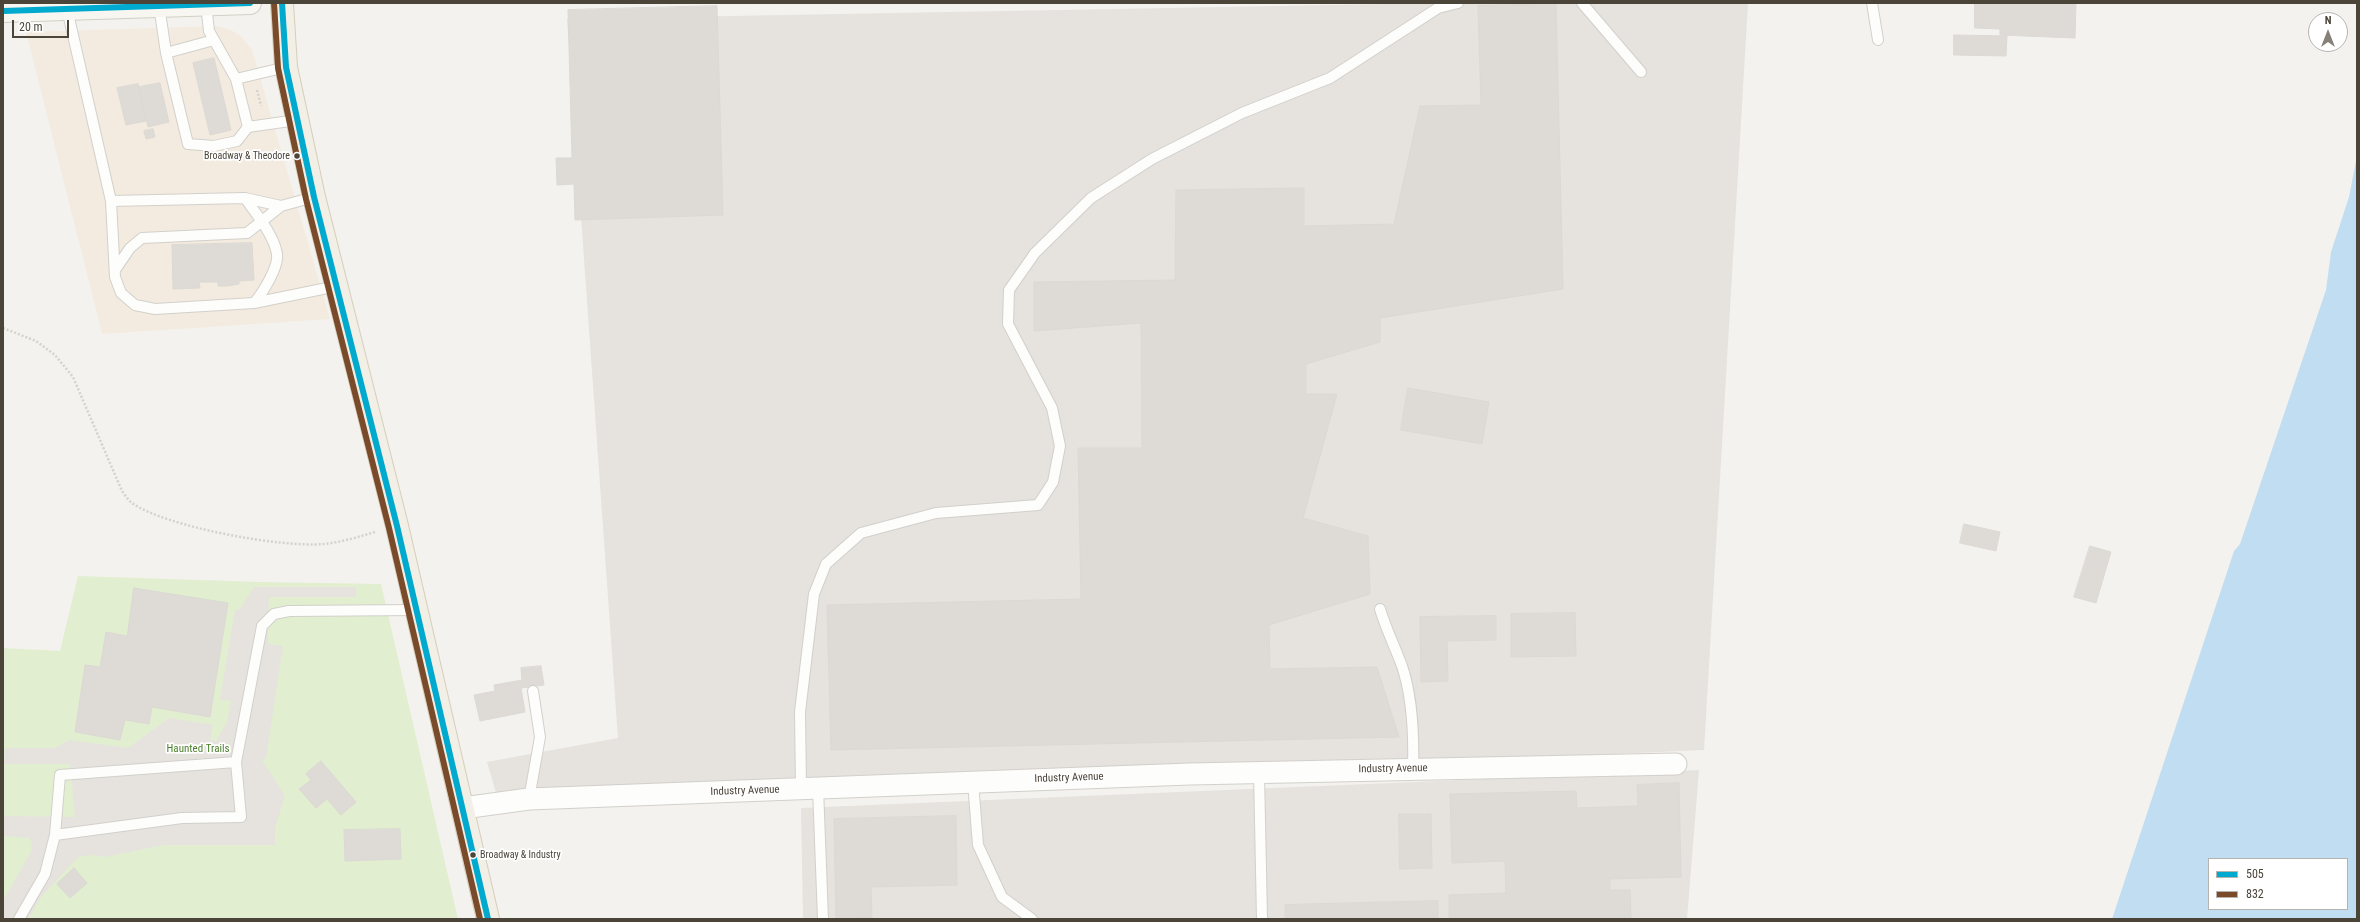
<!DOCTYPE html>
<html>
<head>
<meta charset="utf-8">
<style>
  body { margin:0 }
  #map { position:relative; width:2360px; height:922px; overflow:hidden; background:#f4f2ee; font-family:"Roboto Condensed",sans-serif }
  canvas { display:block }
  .frame { position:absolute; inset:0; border:4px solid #4b4439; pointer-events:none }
  .legend { position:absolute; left:2208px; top:858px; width:140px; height:52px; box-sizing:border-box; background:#fff; border:1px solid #b7b4b0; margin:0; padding:5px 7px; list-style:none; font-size:12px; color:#4b4439 }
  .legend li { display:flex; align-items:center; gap:8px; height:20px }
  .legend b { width:20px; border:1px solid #b7b4b0 }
  .north { position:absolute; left:2308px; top:12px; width:40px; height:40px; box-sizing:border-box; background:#fff; border:1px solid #b7b4b0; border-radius:50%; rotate:0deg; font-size:11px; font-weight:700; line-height:16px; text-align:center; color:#4b4439 }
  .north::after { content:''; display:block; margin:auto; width:14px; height:18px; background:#868178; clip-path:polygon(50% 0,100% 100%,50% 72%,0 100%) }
  .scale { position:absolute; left:12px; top:20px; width:57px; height:18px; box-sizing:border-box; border:2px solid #4b4439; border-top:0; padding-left:5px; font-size:12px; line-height:14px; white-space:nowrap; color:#4b4439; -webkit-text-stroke:3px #fff; paint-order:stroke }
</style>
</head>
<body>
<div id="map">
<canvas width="2360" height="922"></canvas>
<div class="frame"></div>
<ul class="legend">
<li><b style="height:5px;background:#00a9ce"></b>505</li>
<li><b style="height:5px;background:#7a4b2a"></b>832</li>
</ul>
<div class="north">N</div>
<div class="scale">20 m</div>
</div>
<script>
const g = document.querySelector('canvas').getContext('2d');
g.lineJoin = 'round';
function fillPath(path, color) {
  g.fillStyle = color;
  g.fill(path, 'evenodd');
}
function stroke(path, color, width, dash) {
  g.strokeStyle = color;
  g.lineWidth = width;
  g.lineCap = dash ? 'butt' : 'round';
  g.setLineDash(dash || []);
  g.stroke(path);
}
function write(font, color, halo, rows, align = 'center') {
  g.font = font + ' "Roboto Condensed",sans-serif';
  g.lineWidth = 3.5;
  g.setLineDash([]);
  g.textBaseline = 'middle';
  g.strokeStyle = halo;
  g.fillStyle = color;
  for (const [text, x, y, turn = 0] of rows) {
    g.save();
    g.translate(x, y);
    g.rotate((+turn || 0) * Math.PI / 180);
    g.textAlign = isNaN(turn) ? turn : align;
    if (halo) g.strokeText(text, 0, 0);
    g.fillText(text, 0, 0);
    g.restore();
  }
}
const commercial = new Path2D(`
  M 217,26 L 231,30 L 242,37 L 252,50 L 330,319 L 102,334 L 26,32 Z`);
const industrial = new Path2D(`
  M 1442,3 L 1748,3 L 1704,750 L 499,803 L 487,762 L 618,738 L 567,19 Z
  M 1699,770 L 1687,919 L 803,919 L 801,808 Z`);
const green = new Path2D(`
  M 78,576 L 260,582 L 381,584 L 458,919 L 3,919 L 3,648 L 60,651 Z`);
const parking = new Path2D(`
  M 254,587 L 356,587 L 356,597 L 269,597 L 268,644 L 283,646 L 266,758 L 262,760 L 285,796 L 275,828 L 275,845 L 164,845 L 105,857 L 91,855 L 78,857 L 41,897 L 28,919 L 3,919 L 3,901 L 31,852 L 32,842 L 29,838 L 3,836 L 4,816 L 75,817 L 70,764 L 4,764 L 5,748 L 55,748 L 69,740 L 128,748 L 169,718 L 213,725 L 210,740 L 216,741 L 227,723 L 231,701 L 220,700 L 235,610 L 240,609 Z`);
const water = new Path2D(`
  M 2357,156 L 2357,919 L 2112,919 L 2234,551 L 2240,544 L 2326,290 L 2331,252 L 2349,197 ZM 2209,859 L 2347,859 L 2347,909 L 2209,909 Z`);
const building = new Path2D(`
  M 1975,3 L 2076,3 L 2075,38 L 2000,35 L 2000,29 L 1975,28 Z
  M 1556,4 L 1563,289 L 1380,318 L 1380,342 L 1306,364 L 1306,394 L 1337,394 L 1303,518 L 1368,536 L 1370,594 L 1269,625 L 1270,669 L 1377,667 L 1399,737 L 831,750 L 827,605 L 1081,599 L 1078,448 L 1142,448 L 1141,323 L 1034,331 L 1034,282 L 1175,280 L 1176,190 L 1304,188 L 1304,226 L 1394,224 L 1420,106 L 1481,105 L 1478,6 Z
  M 717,6 L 723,215 L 575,220 L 574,184 L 557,185 L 556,158 L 572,158 L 568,10 Z
  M 1954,35 L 2007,36 L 2006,56 L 1954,55 Z
  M 214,58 L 231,130 L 210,135 L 193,63 Z
  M 160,83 L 169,122 L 148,127 L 139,87 Z
  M 138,84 L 146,121 L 126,125 L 117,88 Z
  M 153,129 L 155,137 L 146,139 L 144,131 Z
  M 252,243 L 254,280 L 239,281 L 239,284 L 228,286 L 218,286 L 218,282 L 199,282 L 200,288 L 173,289 L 172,245 Z
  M 1408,388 L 1489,402 L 1482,444 L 1401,430 Z
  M 1964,524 L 2000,532 L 1996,551 L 1960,543 Z
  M 2090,546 L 2111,552 L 2096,603 L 2074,597 Z
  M 134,588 L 228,603 L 210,717 L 152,707 L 149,724 L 125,720 L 120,740 L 75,732 L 85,665 L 100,667 L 106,632 L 127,636 Z
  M 1575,613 L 1576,656 L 1511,657 L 1511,614 Z
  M 1496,616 L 1496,640 L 1447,641 L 1448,681 L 1421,682 L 1420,617 Z
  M 541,666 L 544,685 L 521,688 L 525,712 L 480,721 L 474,695 L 495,691 L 494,685 L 522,680 L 521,668 Z
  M 321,761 L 356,802 L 341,815 L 327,799 L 316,808 L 299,789 L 311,780 L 306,774 Z
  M 1679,783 L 1681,877 L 1610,879 L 1610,890 L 1630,890 L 1631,919 L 1449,919 L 1449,895 L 1506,893 L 1505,861 L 1452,863 L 1450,794 L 1576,791 L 1577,808 L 1638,806 L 1637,785 Z
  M 1399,814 L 1431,814 L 1432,868 L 1400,869 Z
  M 956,816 L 957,885 L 871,887 L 872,918 L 836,919 L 834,819 Z
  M 400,829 L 401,859 L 345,861 L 344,830 Z
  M 74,868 L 87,883 L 70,898 L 57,884 Z
  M 1438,901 L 1438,919 L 1285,919 L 1285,905 Z`);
const path = new Path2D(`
  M 257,90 L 261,106
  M 3,328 L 36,341 L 55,355 L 73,377 L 122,491 C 125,495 128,500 132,503 C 166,527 282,548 324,544 C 342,542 358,537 375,532`);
const lane = new Path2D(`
  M 1582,3 L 1641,72
  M 1872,3 L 1878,40
  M 206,4 L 209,31 L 236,79 L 286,67
  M 159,5 L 166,53 L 188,144 L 214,146 L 237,141 L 248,127 L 297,120
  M 67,9 L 111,201
  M 166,53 L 214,40
  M 236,79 L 248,127
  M 314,197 L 281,206 L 245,198 L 111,201 L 115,277 L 121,293 L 135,305 L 155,309 L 254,303 L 337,286
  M 245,198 C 256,214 274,235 277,254 C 279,267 262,294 254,303
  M 115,270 L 130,248 L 142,238 L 247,233 L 281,206
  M 1380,609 C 1386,629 1395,647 1402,666 C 1413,699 1414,735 1413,769
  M 1259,772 L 1262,919
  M 973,782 L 978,845 L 1002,897 L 1032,919
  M 801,788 L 800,712 L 814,594 L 826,564 L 861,533 L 936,513 L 1038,505 L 1053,482 L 1060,446 L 1052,408 L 1008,324 L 1009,290 L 1035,253 L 1091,198 L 1152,159 L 1242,113 L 1330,78 L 1438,8 L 1458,3
  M 818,788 L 823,919
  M 529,799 L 540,737 L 533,691
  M 55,835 L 182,818 L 241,817 L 236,762
  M 19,919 L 45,874 L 55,835 L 60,775 L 236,762 L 262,626 L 274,614 L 289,611 L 416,610`);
const street = new Path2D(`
  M 463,808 L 529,799 L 1190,774 L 1676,764`);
const secondary = new Path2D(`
  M 3,11 L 250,3`);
const primary = new Path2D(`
  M 282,3 L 286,67 L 314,197 L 397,526 L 488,919`);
const bus1 = new Path2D(`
  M 282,3 L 286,67 L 314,197 L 397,526 L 488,919
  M 3,11 L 250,3`);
const bus2 = new Path2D(`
  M 274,3 L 278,68 L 306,199 L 389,528 L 480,919`);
const markers = [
  [297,156,3.5,"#4b4439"],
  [473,855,3.5,"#4b4439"]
];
const busNames = [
  ["Broadway & Theodore",290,156],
  ["Broadway & Industry",480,855,"left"]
];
const parkNames = [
  ["Haunted Trails",198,749]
];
const streetNames = [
  ["Industry Avenue",1393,769,-1],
  ["Industry Avenue",1069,778,-2],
  ["Industry Avenue",745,791,-2]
];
fillPath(commercial, '#f3ebdf');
fillPath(industrial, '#e6e2de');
fillPath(green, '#e1eecf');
fillPath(parking, '#e6e3df');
fillPath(water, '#c0ddf1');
fillPath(building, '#dedbd6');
stroke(building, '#dcd9d4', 1);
stroke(lane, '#d2d0cb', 12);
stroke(street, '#d2d0cb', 23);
stroke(secondary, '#d3cfc5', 24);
stroke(primary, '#d6cebb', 24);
stroke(path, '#d3d2cc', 2.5, [2, 2]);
stroke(lane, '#fdfdfc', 10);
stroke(street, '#fdfdfc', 21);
stroke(secondary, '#f7f6f1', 22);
stroke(primary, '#f2efe6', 22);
stroke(bus1, '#00a9ce', 6);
stroke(bus2, '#7a4b2a', 6);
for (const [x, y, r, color] of markers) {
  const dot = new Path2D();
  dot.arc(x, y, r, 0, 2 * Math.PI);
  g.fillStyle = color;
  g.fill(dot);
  stroke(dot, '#fff', 1.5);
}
write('10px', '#4b4439', '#fff', busNames, 'right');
write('11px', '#4a7f2a', '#fff', parkNames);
write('11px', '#4b4439', '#fff', streetNames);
</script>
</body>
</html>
